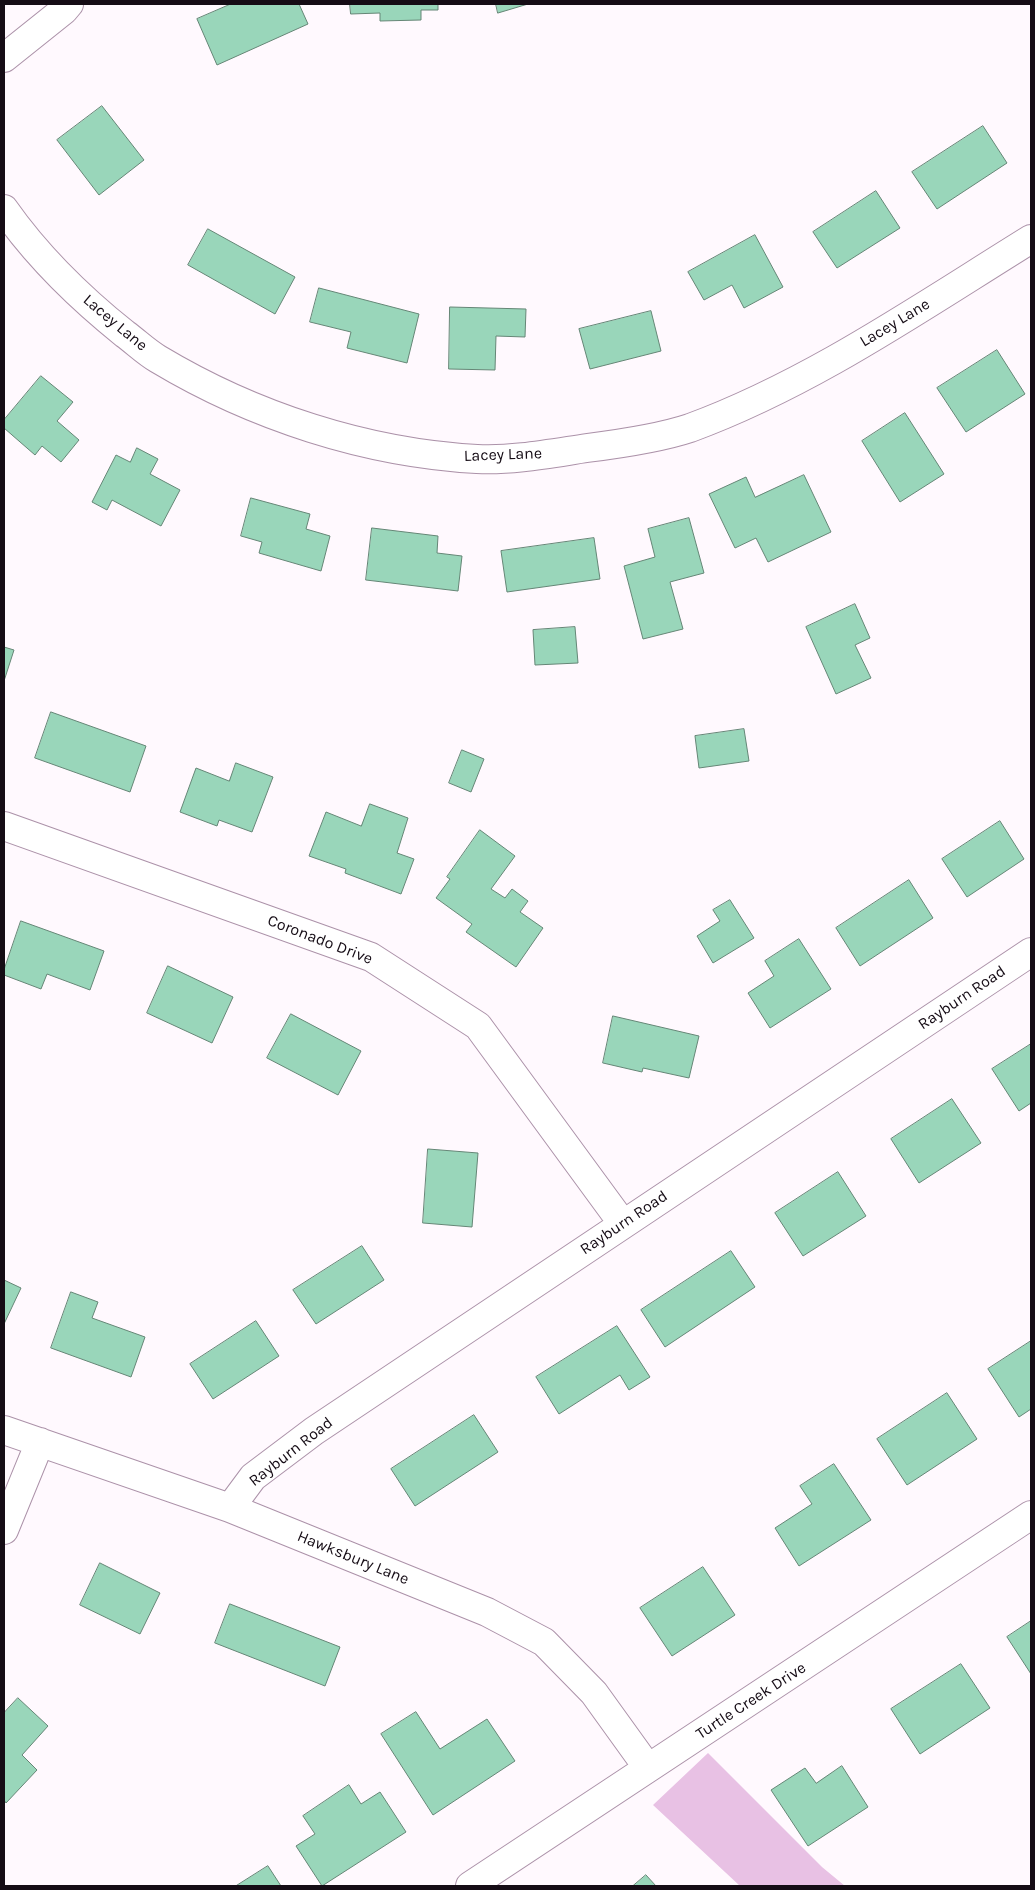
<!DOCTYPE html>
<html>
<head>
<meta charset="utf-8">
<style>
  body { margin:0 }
  #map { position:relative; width:1035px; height:1890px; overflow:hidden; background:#fff9fe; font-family:Karla,sans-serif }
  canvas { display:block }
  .frame { position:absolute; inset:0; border:5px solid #150c15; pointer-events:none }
</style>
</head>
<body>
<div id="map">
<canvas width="1035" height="1890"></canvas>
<div class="frame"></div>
</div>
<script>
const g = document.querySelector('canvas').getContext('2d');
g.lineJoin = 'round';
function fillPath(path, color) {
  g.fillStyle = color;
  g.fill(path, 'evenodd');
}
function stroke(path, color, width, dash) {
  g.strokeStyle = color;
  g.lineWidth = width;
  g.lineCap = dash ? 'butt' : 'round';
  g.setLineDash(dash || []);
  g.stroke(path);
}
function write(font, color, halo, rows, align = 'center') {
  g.font = font + ' Karla,sans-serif';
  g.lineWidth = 4;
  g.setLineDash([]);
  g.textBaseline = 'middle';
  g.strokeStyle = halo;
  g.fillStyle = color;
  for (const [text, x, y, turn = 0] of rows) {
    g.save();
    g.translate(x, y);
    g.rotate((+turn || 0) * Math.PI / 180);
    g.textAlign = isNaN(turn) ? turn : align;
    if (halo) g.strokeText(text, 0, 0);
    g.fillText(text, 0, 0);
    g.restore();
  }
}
const green = new Path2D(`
  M 708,1753 L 822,1867 L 845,1886 L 740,1886 L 653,1805 Z`);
const building = new Path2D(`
  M 231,4 L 299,4 L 308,24 L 217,65 L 197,19 Z
  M 350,4 L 438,4 L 438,10 L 421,10 L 421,20 L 380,21 L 380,13 L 351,14 Z
  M 496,4 L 528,4 L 498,13 Z
  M 102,106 L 144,160 L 99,195 L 57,140 Z
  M 983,126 L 1007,163 L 937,209 L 912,172 Z
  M 876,191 L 900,228 L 837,268 L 813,232 Z
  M 208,229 L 295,277 L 275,314 L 188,265 Z
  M 755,235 L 783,287 L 744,308 L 732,285 L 704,300 L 688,272 Z
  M 319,288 L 419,314 L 407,363 L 347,348 L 351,332 L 310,322 Z
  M 450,307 L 526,309 L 525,337 L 496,336 L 495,370 L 449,369 Z
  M 651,311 L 661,351 L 590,369 L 579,329 Z
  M 997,350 L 1025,394 L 966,432 L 937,388 Z
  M 41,376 L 73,402 L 57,421 L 79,440 L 61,462 L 42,446 L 35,455 L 4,428 L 4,420 Z
  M 905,413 L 944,474 L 900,502 L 862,441 Z
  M 137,448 L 158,459 L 150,474 L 180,490 L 161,526 L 112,500 L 107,510 L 92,502 L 116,455 L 130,462 Z
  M 804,475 L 831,532 L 768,562 L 756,538 L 735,548 L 709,494 L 746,477 L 755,497 Z
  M 251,498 L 310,514 L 306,529 L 330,536 L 321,571 L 259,553 L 262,542 L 241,536 Z
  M 689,518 L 704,573 L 670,582 L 683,629 L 643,639 L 624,566 L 655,557 L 648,529 Z
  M 372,528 L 438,536 L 437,553 L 462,556 L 458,591 L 366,580 Z
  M 594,538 L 600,579 L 507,592 L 501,551 Z
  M 855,604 L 870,638 L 855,645 L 871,678 L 836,694 L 806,627 Z
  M 575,627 L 578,663 L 535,665 L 533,630 Z
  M 4,647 L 14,650 L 4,681 Z
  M 51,712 L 146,746 L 130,792 L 35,758 Z
  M 744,729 L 749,761 L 699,768 L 695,736 Z
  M 462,750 L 484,759 L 471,792 L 449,783 Z
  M 236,763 L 273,777 L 252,832 L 219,820 L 217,826 L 180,812 L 196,768 L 229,781 Z
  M 370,804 L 408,818 L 397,853 L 414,859 L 401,894 L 345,873 L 346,869 L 309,856 L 326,812 L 361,826 Z
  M 1000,821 L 1024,859 L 967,897 L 942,859 Z
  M 480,830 L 515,856 L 491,889 L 505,898 L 512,889 L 528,901 L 520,912 L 543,928 L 516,967 L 466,932 L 472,924 L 436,898 L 450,879 L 447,877 Z
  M 909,880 L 933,918 L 860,966 L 836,928 Z
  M 730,900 L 754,938 L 713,963 L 697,936 L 720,921 L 713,910 Z
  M 21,921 L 104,951 L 90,990 L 47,974 L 41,989 L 4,975 L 4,970 Z
  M 799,939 L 831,989 L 770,1028 L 748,993 L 774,976 L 765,961 Z
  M 168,966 L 233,997 L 212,1043 L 147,1013 Z
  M 291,1014 L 361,1051 L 338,1095 L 267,1058 Z
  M 613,1016 L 699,1036 L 689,1078 L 643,1068 L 642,1072 L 603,1063 Z
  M 1031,1044 L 1031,1103 L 1019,1111 L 992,1069 Z
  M 952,1099 L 981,1143 L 919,1183 L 891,1139 Z
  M 428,1149 L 478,1153 L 472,1227 L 423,1223 Z
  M 838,1172 L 866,1216 L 803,1256 L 775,1213 Z
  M 362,1246 L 384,1280 L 316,1324 L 293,1290 Z
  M 731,1251 L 755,1287 L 665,1347 L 641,1310 Z
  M 4,1280 L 21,1288 L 4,1324 Z
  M 71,1292 L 98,1302 L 92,1318 L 145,1337 L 131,1377 L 51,1348 Z
  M 256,1321 L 279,1356 L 213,1399 L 190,1364 Z
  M 617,1326 L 650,1377 L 629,1390 L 620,1375 L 559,1414 L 536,1377 Z
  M 1031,1341 L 1031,1409 L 1019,1417 L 988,1369 Z
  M 947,1393 L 977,1439 L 907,1485 L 877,1439 Z
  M 474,1415 L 498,1452 L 415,1506 L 391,1469 Z
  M 834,1464 L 871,1520 L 799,1566 L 775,1528 L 812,1504 L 800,1486 Z
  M 100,1563 L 160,1593 L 140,1634 L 80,1605 Z
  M 703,1567 L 735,1615 L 672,1656 L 640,1608 Z
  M 230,1604 L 340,1647 L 325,1686 L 215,1643 Z
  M 1031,1621 L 1031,1674 L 1007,1637 Z
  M 961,1664 L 990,1708 L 920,1754 L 891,1709 Z
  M 18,1698 L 48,1726 L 22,1755 L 37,1770 L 6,1803 L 4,1800 L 4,1713 Z
  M 416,1712 L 440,1749 L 487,1719 L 515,1761 L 433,1815 L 381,1734 Z
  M 842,1766 L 868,1807 L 808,1846 L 771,1790 L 805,1768 L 816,1783 Z
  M 349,1785 L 361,1804 L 380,1792 L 406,1832 L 322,1886 L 296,1846 L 315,1834 L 303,1816 Z
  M 268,1866 L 281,1886 L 236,1886 Z
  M 646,1875 L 656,1886 L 633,1886 Z`);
const minor = new Path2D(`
  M 4,58 L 64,10 L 69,4
  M 4,209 C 37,256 80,298 125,334 C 136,342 146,352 158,359 C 253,416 366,453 477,459 C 512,461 553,453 587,448 C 619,444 660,438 690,428 C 812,383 921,307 1031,239
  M 4,826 L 371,957 L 478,1026 L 623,1224
  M 4,1430 L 230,1508 L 487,1612 L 544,1642 L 594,1693 L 648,1768
  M 230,1508 L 253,1477 L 314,1431 L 1031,952
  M 4,1530 L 40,1442
  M 470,1886 L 1031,1515`);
const streetNames = [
  ["Lacey Lane",115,323,40],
  ["Lacey Lane",895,323,-31],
  ["Lacey Lane",503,455,-2],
  ["Coronado Drive",320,940,21],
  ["Rayburn Road",962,998,-34],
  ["Rayburn Road",624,1223,-34],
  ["Rayburn Road",291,1452,-38],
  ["Hawksbury Lane",353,1558,22],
  ["Turtle Creek Drive",751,1701,-33]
];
fillPath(green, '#e8c1e4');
fillPath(building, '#99d6ba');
stroke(building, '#658676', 1);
stroke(minor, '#ac92a9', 30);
stroke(minor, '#fff', 28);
write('16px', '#150c15', '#fff', streetNames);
</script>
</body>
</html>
